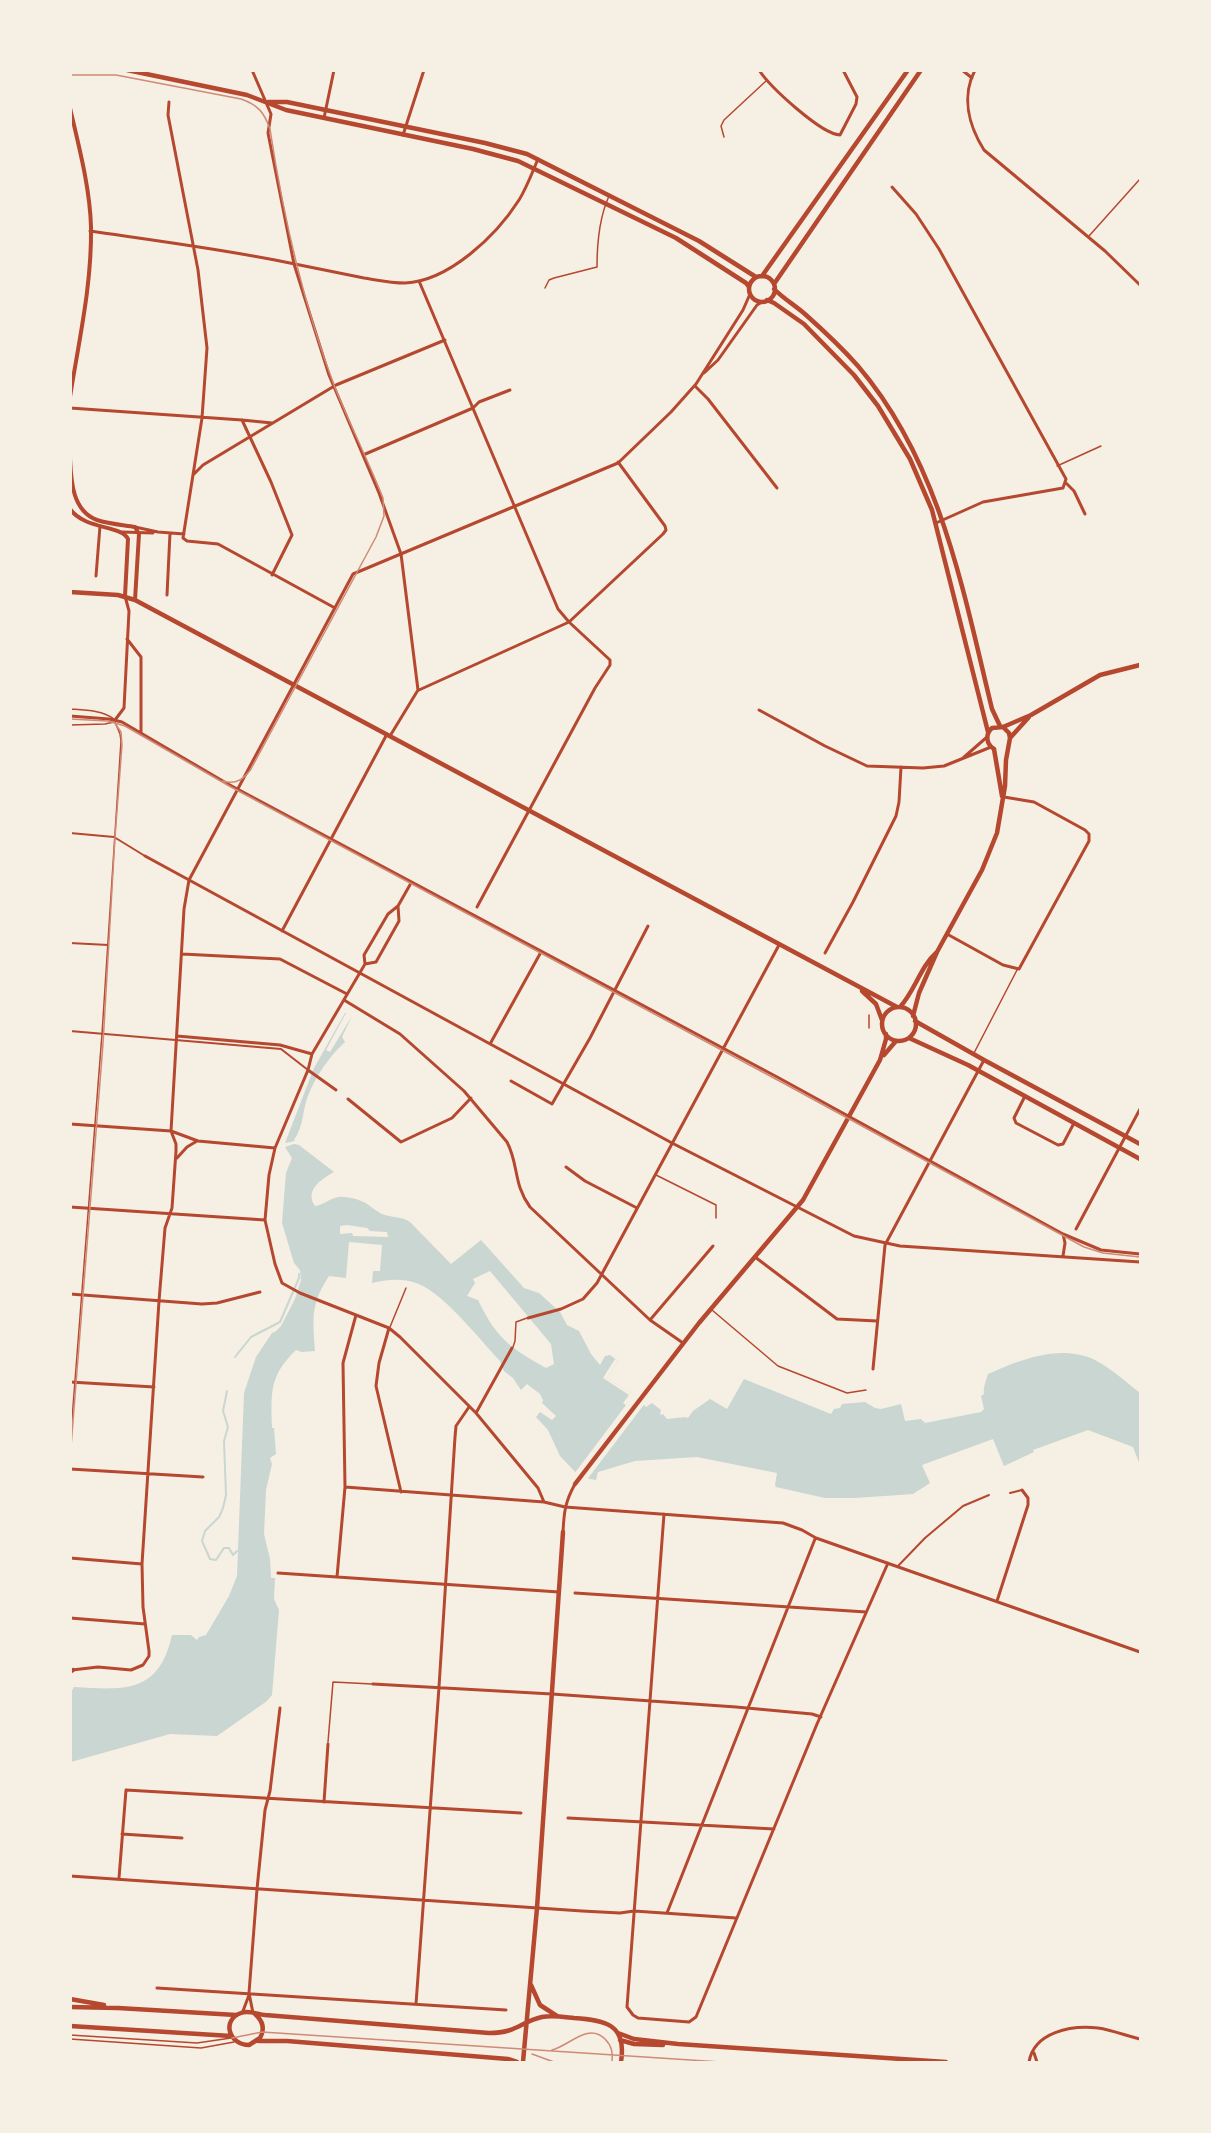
<!DOCTYPE html>
<html>
<head>
<meta charset="utf-8">
<style>
  body { margin:0 }
  #map { position:relative; width:1211px; height:2133px; overflow:hidden; background:#f6efe4; font-family:"Sofia Sans Condensed",sans-serif }
  canvas { display:block }
  .frame { position:absolute; inset:0; border:72px solid #f6efe4; pointer-events:none }
</style>
</head>
<body>
<div id="map">
<canvas width="1211" height="2133"></canvas>
<div class="frame"></div>
</div>
<script>
const g = document.querySelector('canvas').getContext('2d');
g.lineJoin = 'round';
function fillPath(path, color) {
  g.fillStyle = color;
  g.fill(path, 'evenodd');
}
function stroke(path, color, width, dash) {
  g.strokeStyle = color;
  g.lineWidth = width;
  g.lineCap = dash ? 'butt' : 'round';
  g.setLineDash(dash || []);
  g.stroke(path);
}
const water = new Path2D(`
  M 345,1013 L 346,1013 L 326,1050 L 330,1052 L 352,1016 L 342,1037 L 345,1042 C 329,1057 316,1075 308,1096 C 302,1111 304,1126 294,1140 L 295,1141 L 285,1143 L 314,1068 Z
  M 294,1144 L 299,1145 L 334,1172 C 322,1179 304,1190 315,1206 C 323,1205 329,1199 338,1197 C 347,1196 363,1200 370,1206 C 374,1209 378,1212 382,1214 C 392,1218 401,1216 410,1222 L 451,1264 L 481,1240 L 524,1288 L 539,1293 L 560,1312 L 567,1325 L 579,1331 L 591,1354 L 600,1365 L 605,1356 L 610,1355 L 618,1361 L 607,1378 L 634,1395 L 646,1407 L 652,1403 L 661,1410 L 660,1415 L 663,1414 L 667,1419 L 685,1417 L 688,1418 L 693,1411 L 710,1399 L 727,1409 L 744,1379 L 831,1414 L 834,1409 L 840,1408 L 842,1404 L 865,1402 L 875,1408 L 881,1409 L 901,1404 L 905,1421 L 921,1419 L 925,1423 L 981,1412 L 984,1409 L 981,1396 L 984,1394 C 983,1387 986,1381 988,1374 C 1019,1360 1061,1343 1095,1360 C 1112,1369 1126,1382 1140,1393 L 1140,1465 L 1133,1447 L 1088,1430 L 1033,1450 L 1034,1452 L 1004,1466 L 993,1439 L 922,1465 L 930,1483 L 913,1494 L 855,1498 L 825,1498 L 776,1487 L 775,1485 L 777,1473 L 697,1457 L 635,1461 L 598,1472 L 596,1480 L 580,1477 L 560,1456 L 548,1430 L 536,1417 L 540,1412 L 552,1420 L 556,1416 L 542,1403 L 543,1400 L 540,1394 L 527,1384 L 521,1390 L 513,1378 L 504,1371 L 500,1361 C 479,1339 441,1289 413,1282 C 400,1278 383,1280 372,1283 L 373,1271 L 380,1271 L 382,1245 L 349,1242 L 346,1278 L 329,1276 C 310,1305 313,1318 315,1351 L 302,1352 L 296,1350 C 269,1376 271,1393 272,1428 L 274,1428 L 276,1454 L 270,1458 L 272,1464 L 266,1490 L 264,1534 L 270,1559 L 271,1578 L 275,1578 L 274,1599 L 279,1610 L 272,1695 L 267,1701 L 217,1736 L 170,1734 L 71,1762 L 70,1694 L 74,1687 C 124,1690 159,1694 172,1635 L 191,1635 L 197,1640 L 199,1637 L 206,1635 L 229,1596 L 237,1576 L 244,1393 L 256,1357 L 272,1333 L 276,1331 L 281,1326 L 295,1299 L 301,1280 L 300,1270 L 294,1263 L 282,1223 L 286,1173 L 292,1158 L 285,1147 ZM 347,1225 L 367,1228 L 370,1231 L 387,1232 L 388,1237 L 353,1236 L 352,1233 L 340,1234 L 340,1226 ZM 490,1271 L 551,1344 L 554,1364 L 546,1368 C 509,1347 497,1339 478,1300 L 467,1296 L 475,1283 L 473,1279 Z`);
const pier = new Path2D(`
  M 615,1359 L 618,1361 L 607,1378 L 634,1395 L 636,1393 L 646,1402 L 586,1481 L 580,1480 L 574,1474 L 626,1405 L 623,1403 L 629,1395 L 603,1378 Z`);
const stream = new Path2D(`
  M 235,1357 L 251,1337 L 280,1322 L 299,1278 L 299,1274
  M 227,1391 L 223,1411 L 228,1427 L 224,1441 L 226,1495 L 223,1508 L 219,1517 L 205,1531 L 202,1541 L 210,1559 L 216,1560 L 224,1548 L 229,1548 L 233,1555 L 237,1551`);
const service = new Path2D(`
  M 724,137 L 721,126 L 724,120 L 766,81
  M 1089,236 L 1140,179
  M 545,288 L 549,280 L 554,278 L 597,267 C 597,243 599,218 609,196
  M 1057,466 L 1101,446
  M 70,709 C 85,710 102,710 114,719
  M 70,725 L 105,724 L 114,722
  M 869,1015 L 869,1028
  M 974,1053 L 1017,970
  M 656,1175 L 716,1205 L 716,1218
  M 712,1310 L 778,1366 L 847,1393 L 866,1390
  M 390,1327 L 406,1288
  M 513,1347 L 515,1341 L 516,1322 L 527,1318
  M 70,1445 L 102,1034 L 121,741 L 120,734 L 115,722
  M 328,1742 L 333,1682 L 372,1684
  M 70,2035 L 197,2043 L 231,2038
  M 70,2039 L 201,2048 L 234,2042`);
const pedestrian = new Path2D(`
  M 70,833 L 114,837 L 145,856
  M 70,943 L 108,945
  M 70,1031 L 281,1049 L 308,1070
  M 1010,1493 L 1022,1490
  M 898,1566 L 925,1538 L 963,1506 L 989,1495`);
const minor = new Path2D(`
  M 252,70 L 271,114 L 268,133 L 294,264 L 329,375 L 379,493 L 401,554 L 418,690
  M 759,70 C 770,87 821,134 840,135 L 856,104 L 857,97 L 843,70
  M 962,70 L 972,78
  M 975,70 C 961,97 969,126 984,150 L 1105,251 L 1140,285
  M 169,102 L 168,115 L 198,270 L 207,348 L 202,418 L 183,538 L 187,541 L 218,544 L 335,608
  M 324,118 L 334,70
  M 403,135 L 424,70
  M 892,187 L 916,214 L 939,249 L 1066,479 L 1063,488 L 983,502 L 936,523
  M 90,231 C 152,240 214,248 275,260 C 305,266 334,272 364,278 C 377,280 391,283 405,283 C 449,281 496,236 519,200 C 527,187 532,173 538,159
  M 419,281 L 558,609 L 569,622 L 610,660 L 610,665 L 595,688 L 477,907
  M 704,373 L 718,360 L 757,305 L 762,302
  M 695,386 L 708,399 L 777,488
  M 70,408 L 242,420 L 272,423
  M 242,420 L 271,482 L 292,535 L 272,575
  M 363,455 L 473,408 L 479,402 L 510,390
  M 194,474 L 203,465 L 336,385 L 445,340
  M 1066,483 L 1074,491 L 1085,514
  M 135,527 L 158,532 L 184,534
  M 122,532 L 153,533
  M 96,576 L 100,526
  M 167,595 L 170,533
  M 127,639 L 141,657 L 141,734
  M 419,690 L 569,622 L 663,534 L 666,530 L 665,526 L 618,462
  M 759,710 L 825,746 L 867,766 L 923,768 L 944,766 L 991,747
  M 70,716 L 109,719 L 122,722 L 228,784 L 779,1078 L 1063,1234 L 1101,1250 L 1140,1254
  M 115,720 L 124,708 L 129,611 L 125,596
  M 390,736 L 418,690
  M 963,758 L 987,737
  M 145,856 L 672,1143 L 854,1236 L 900,1246 L 1140,1262
  M 411,883 L 398,906 L 388,914 L 364,955 L 365,964 L 312,1054 L 308,1070 L 275,1148 L 269,1175 L 265,1220 L 275,1264 L 282,1283 L 300,1293 L 389,1328 L 400,1337 L 476,1413 L 538,1488 L 544,1502
  M 282,931 L 387,734
  M 947,934 L 1003,965 L 1019,969 L 1089,841 L 1089,834 L 1085,830 L 1034,802 L 1004,797
  M 825,953 L 853,902 L 896,816 L 899,802 L 901,767
  M 182,954 L 280,959 L 347,994
  M 365,964 L 376,962 L 399,921 L 398,906
  M 344,1000 L 400,1034 L 464,1091 L 507,1142 C 519,1165 513,1184 530,1207 L 650,1320 L 683,1343
  M 177,1036 L 280,1045 L 312,1054
  M 490,1044 L 541,952
  M 308,1070 L 336,1090
  M 511,1081 L 552,1104 L 590,1038 L 648,926
  M 1025,1096 L 1014,1118 L 1016,1123 L 1058,1145 L 1063,1144 L 1074,1123
  M 348,1099 L 401,1142 L 452,1118 L 471,1098
  M 70,1124 L 171,1131 L 198,1141 L 275,1148
  M 177,1158 L 187,1147 L 197,1141
  M 566,1167 L 585,1181 L 637,1208
  M 70,1207 L 265,1220
  M 1076,1229 L 1140,1109
  M 1063,1234 L 1065,1243 L 1063,1256
  M 755,1257 L 837,1319 L 877,1321
  M 70,1294 L 202,1304 L 217,1303 L 260,1292
  M 528,1318 L 561,1309 L 583,1299 L 597,1283 L 779,945
  M 650,1320 L 713,1246
  M 389,1328 L 379,1363 L 376,1386 L 401,1492
  M 873,1369 L 885,1245 L 984,1060
  M 70,1382 L 154,1387
  M 476,1413 L 512,1348
  M 70,1469 L 203,1477
  M 345,1487 L 544,1502 L 565,1507 L 783,1523 L 802,1530 L 816,1538 L 1140,1652
  M 664,1514 L 627,2007 L 633,2015 L 638,2018 L 689,2022 L 696,2017 L 817,1724 L 888,1563
  M 563,1532 C 564,1512 565,1502 575,1484
  M 70,1558 L 142,1564
  M 278,1573 L 559,1592
  M 337,1577 L 345,1487 L 343,1363 L 356,1315
  M 575,1593 L 866,1612
  M 997,1601 L 1028,1505 L 1028,1498 L 1022,1490
  M 70,1618 L 145,1624
  M 72,1670 L 98,1667 L 131,1670 L 143,1665 L 149,1656 L 149,1651 L 143,1607 L 142,1564 L 159,1301 L 165,1228 L 172,1208 L 176,1151 L 176,1144 L 171,1131 L 184,909 L 189,880 L 353,574 L 618,463 L 671,412 L 696,384 L 743,310 L 750,294
  M 373,1684 L 552,1694 L 736,1707 L 812,1714 L 821,1717
  M 324,1802 L 328,1744
  M 568,1818 L 774,1829
  M 122,1834 L 182,1838
  M 70,1876 L 582,1911 L 620,1913 L 634,1911 L 736,1918
  M 119,1878 L 126,1790 L 521,1813
  M 667,1913 L 815,1539
  M 157,1988 L 506,2010
  M 416,2004 L 439,1687 L 455,1437 L 456,1426 L 469,1407
  M 243,2011 L 249,1995
  M 253,2013 L 249,1993 L 257,1889 L 265,1810 L 270,1791 L 280,1708
  M 1034,2053 L 1037,2062
  M 1029,2062 C 1034,2032 1071,2025 1098,2028 C 1112,2030 1127,2036 1140,2039`);
const tertiary = new Path2D(`
  M 70,108 C 79,147 90,188 91,227 C 92,284 79,340 70,397
  M 70,458 C 71,480 72,511 97,520 C 109,524 123,525 135,527 L 139,534 L 135,600
  M 70,509 C 85,530 122,525 128,539 L 125,596`);
const secondary = new Path2D(`
  M 127,70 L 247,95 L 286,110 L 473,149 L 518,161 L 676,238 L 746,283 L 749,287
  M 268,102 L 287,102 L 485,143 L 527,154 L 699,241 L 756,277
  M 762,276 L 908,70
  M749 289a13 13 0 1 1 26 0a13 13 0 1 1-26 0Z
  M 774,284 L 921,70
  M 774,289 C 784,299 796,306 806,315 C 824,331 842,348 858,366 C 940,462 963,590 992,709 L 1000,726
  M 767,300 L 774,303 L 804,324 L 854,375 L 878,406 L 910,459 L 932,510 L 988,732
  M 70,592 L 118,595 L 135,600 L 897,1007
  M 1010,738 L 1029,717
  M 994,749 C 986,744 985,734 992,728 L 1003,727 L 1031,715 L 1100,675 L 1140,665
  M 994,749 L 1002,796
  M 862,991 L 876,1004 L 882,1020
  M 900,1007 C 915,991 920,967 937,952
  M882 1024a17 17 0 1 1 34 0a17 17 0 1 1-34 0Z
  M 913,1016 L 919,993 L 937,952 L 982,870 L 997,833 L 1005,786 L 1006,760 L 1010,738 L 1009,733 L 1003,727
  M 915,1021 L 984,1060 L 1140,1144
  M 909,1038 L 968,1065 L 1140,1159
  M 884,1055 L 896,1041
  M 575,1484 L 699,1323 L 803,1200 L 880,1060 L 886,1039 L 886,1034
  M 70,1672 L 73,1670
  M 531,1985 L 540,2005 L 557,2016
  M 70,1999 L 104,2005
  M 70,2007 L 118,2008 L 236,2015
  M 255,2014 C 263,2021 265,2029 260,2038 L 249,2045 C 229,2045 221,2020 241,2013 C 248,2010 257,2014 265,2015 L 489,2033 C 517,2033 520,2022 542,2017 C 552,2015 564,2017 574,2018 C 605,2020 627,2024 621,2062
  M 70,2026 L 231,2036
  M 618,2033 L 634,2039 L 678,2044 L 946,2062
  M 620,2040 L 634,2044 L 663,2045
  M 258,2041 L 287,2041 L 508,2059 L 517,2062
  M 523,2062 L 537,1908 L 563,1532`);
const tram = new Path2D(`
  M 70,75 L 116,75 L 241,99 C 258,105 264,112 270,129 C 283,215 303,303 334,385 C 349,423 368,460 383,498 L 384,516 L 376,537 L 251,769 C 244,779 236,785 223,781
  M 70,719 L 108,721 L 125,726 L 231,787 L 785,1084 L 1084,1247 L 1103,1253 L 1140,1257
  M 70,1459 L 103,1044 L 115,837 L 122,745 L 121,732 L 114,722
  M 232,2038 L 262,2032 L 721,2062
  M 552,2050 C 569,2046 588,2022 605,2039 C 612,2046 613,2053 612,2062
  M 532,2054 L 554,2062`);
fillPath(water, '#c9d6d2');
fillPath(pier, '#f6efe4');
stroke(stream, '#c9d6d2', 2);
stroke(service, '#b5482f', 1.5);
stroke(pedestrian, '#b5482f', 2);
stroke(minor, '#b5482f', 3);
stroke(tertiary, '#b5482f', 4);
stroke(secondary, '#b5482f', 4.5);
stroke(tram, '#cf8b77', 1.5);
</script>
</body>
</html>
